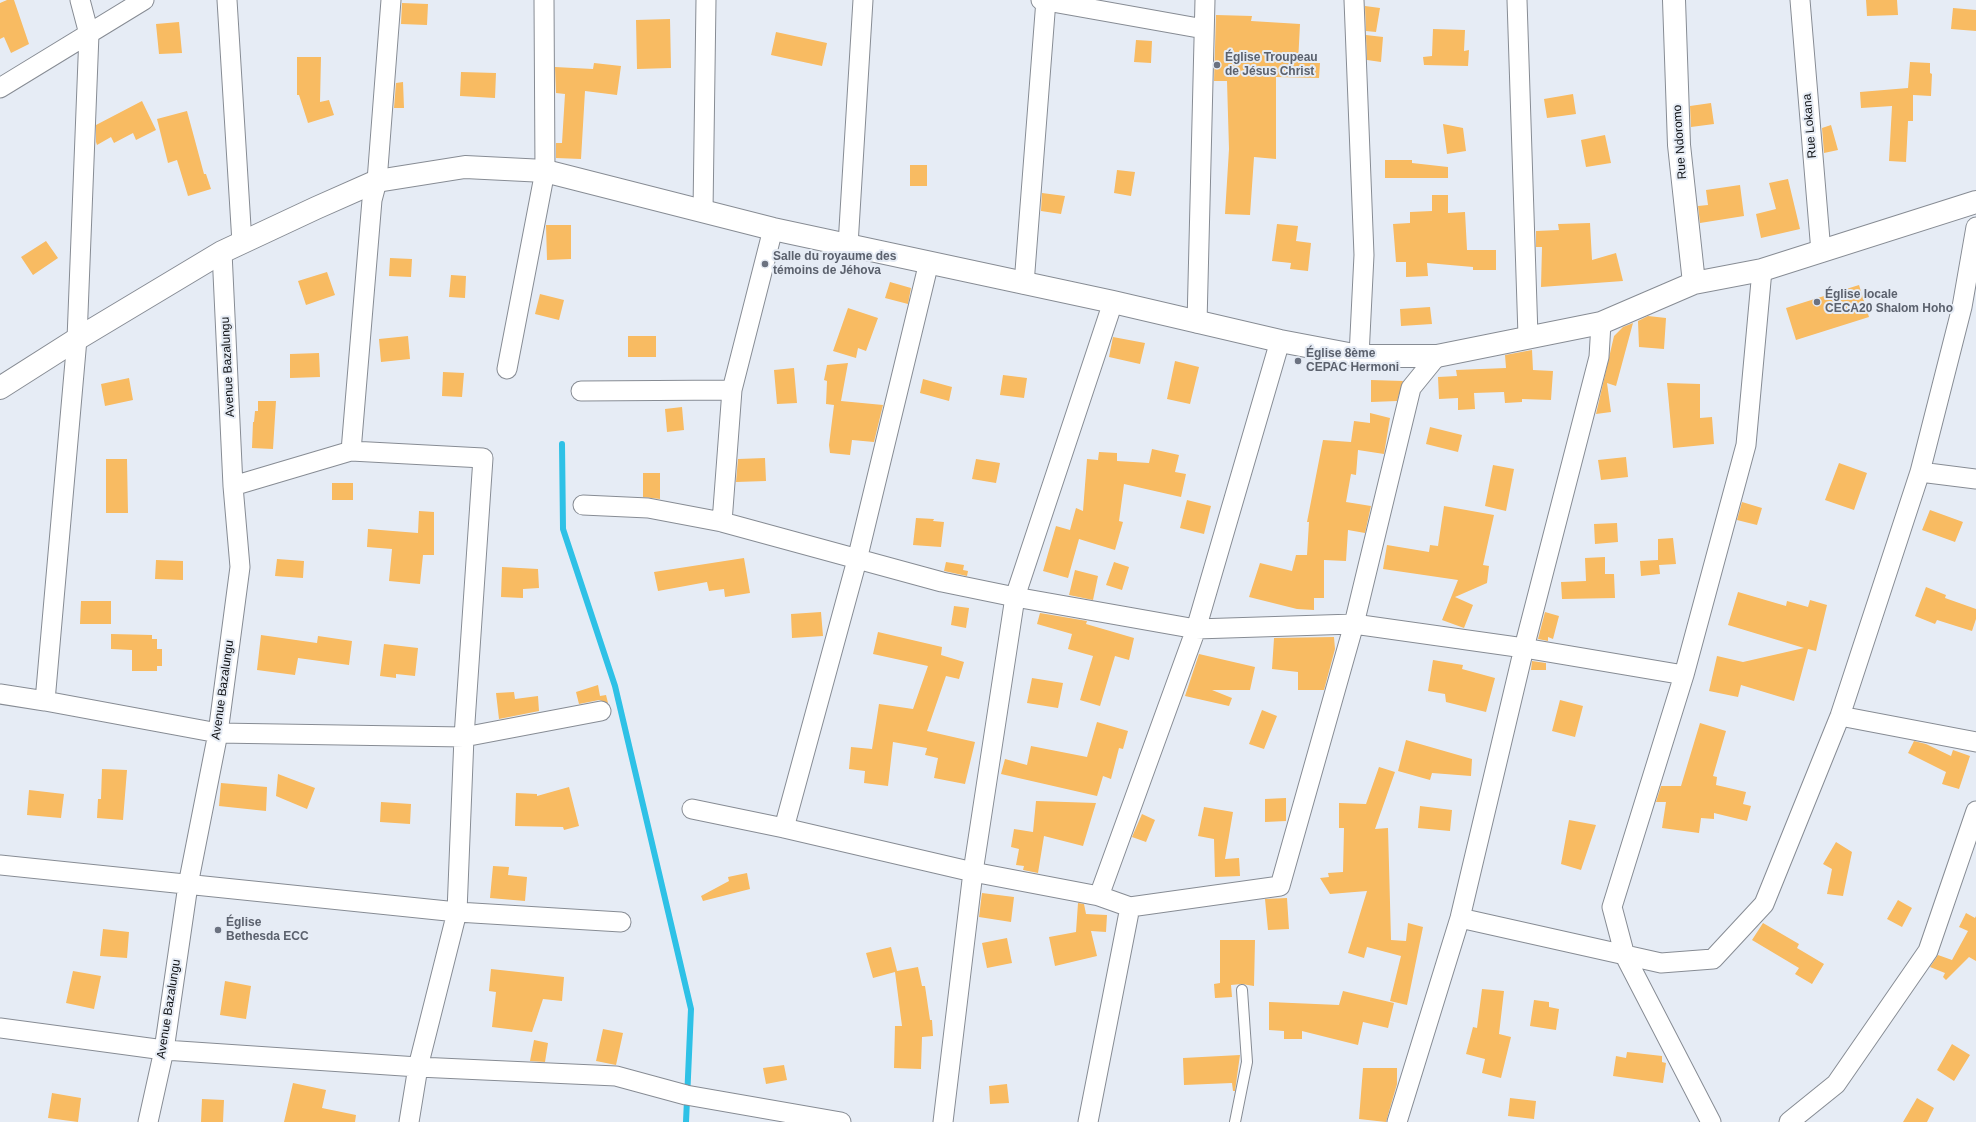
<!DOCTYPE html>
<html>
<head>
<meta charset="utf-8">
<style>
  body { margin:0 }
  canvas { display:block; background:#e6ecf5 }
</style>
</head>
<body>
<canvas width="1976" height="1122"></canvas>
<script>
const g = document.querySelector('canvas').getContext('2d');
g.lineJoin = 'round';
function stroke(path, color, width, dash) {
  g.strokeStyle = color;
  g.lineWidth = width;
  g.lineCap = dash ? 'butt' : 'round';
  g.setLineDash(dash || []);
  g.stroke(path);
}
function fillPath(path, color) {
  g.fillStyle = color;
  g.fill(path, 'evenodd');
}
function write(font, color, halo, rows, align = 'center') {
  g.font = font + ' Arial,sans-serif';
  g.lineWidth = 4;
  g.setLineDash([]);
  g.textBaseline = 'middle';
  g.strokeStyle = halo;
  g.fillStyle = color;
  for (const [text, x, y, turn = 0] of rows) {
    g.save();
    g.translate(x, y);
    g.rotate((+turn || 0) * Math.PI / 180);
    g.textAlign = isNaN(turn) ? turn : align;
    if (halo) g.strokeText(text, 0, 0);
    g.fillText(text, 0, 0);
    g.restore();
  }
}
const stream = new Path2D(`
  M 562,444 L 563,529 L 615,686 L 691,1009 L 686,1122`);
const building = new Path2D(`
  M 7,0 L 14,0 L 29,44 L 11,53 L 4,37 L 0,39 L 0,3 Z
  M 1866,0 L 1897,0 L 1898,15 L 1867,16 Z
  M 402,3 L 428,4 L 427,25 L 401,24 Z
  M 1365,6 L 1380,8 L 1376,32 L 1366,31 Z
  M 1953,8 L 1976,10 L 1976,31 L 1951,29 Z
  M 1216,15 L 1252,16 L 1251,21 L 1300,24 L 1298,63 L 1320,63 L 1319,78 L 1276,77 L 1276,159 L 1254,157 L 1250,215 L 1225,214 L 1229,149 L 1227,81 L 1214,81 Z
  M 670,19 L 671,68 L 637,69 L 636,20 Z
  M 179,22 L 182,53 L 159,54 L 156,24 Z
  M 1433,29 L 1465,30 L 1464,51 L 1469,50 L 1468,66 L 1424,65 L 1423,57 L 1432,56 Z
  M 776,32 L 827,43 L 822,66 L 771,55 Z
  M 1366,35 L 1383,37 L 1381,62 L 1367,60 Z
  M 1136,40 L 1152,41 L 1151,63 L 1134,62 Z
  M 297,57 L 321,57 L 320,102 L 329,100 L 334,115 L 308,123 L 299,95 L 297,95 Z
  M 1910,62 L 1930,63 L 1930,73 L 1932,74 L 1931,96 L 1913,95 L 1913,121 L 1908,121 L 1906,162 L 1889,161 L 1892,106 L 1861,108 L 1860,92 L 1908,88 Z
  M 594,63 L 621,66 L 617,95 L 585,91 L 581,159 L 556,158 L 556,143 L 562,143 L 565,94 L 556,93 L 555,67 L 593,69 Z
  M 461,72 L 496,73 L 495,98 L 460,96 Z
  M 403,82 L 404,108 L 394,108 L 396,83 Z
  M 1573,94 L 1576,114 L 1547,118 L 1544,99 Z
  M 142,101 L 156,130 L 136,140 L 133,133 L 114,143 L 111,137 L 97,145 L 96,142 L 96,125 Z
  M 1711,103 L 1714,124 L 1691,127 L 1690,106 Z
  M 187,111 L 204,174 L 206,174 L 211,189 L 188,196 L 177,160 L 168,163 L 157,119 Z
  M 1443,124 L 1463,128 L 1466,151 L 1447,154 Z
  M 1831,125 L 1838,150 L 1824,153 L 1822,128 Z
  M 1605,135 L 1611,163 L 1586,167 L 1581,140 Z
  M 1385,160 L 1412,160 L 1412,163 L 1448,167 L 1448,178 L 1385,178 Z
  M 910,165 L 927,165 L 927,186 L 910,186 Z
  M 1117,170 L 1135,172 L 1131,196 L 1114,193 Z
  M 1788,179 L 1800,229 L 1761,238 L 1756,214 L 1776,209 L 1769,183 Z
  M 1740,185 L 1744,216 L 1700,223 L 1698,206 L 1708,205 L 1706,190 Z
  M 1042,193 L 1065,196 L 1061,214 L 1041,211 Z
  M 1432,195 L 1448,195 L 1448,213 L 1465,212 L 1467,250 L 1496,250 L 1496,270 L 1473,270 L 1473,267 L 1427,263 L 1428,276 L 1406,277 L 1406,262 L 1396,262 L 1393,224 L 1410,223 L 1410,212 L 1432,211 Z
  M 1590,223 L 1592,260 L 1616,253 L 1623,281 L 1541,287 L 1542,247 L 1536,247 L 1536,231 L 1559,230 L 1558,224 Z
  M 1277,224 L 1298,226 L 1296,241 L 1311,243 L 1308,271 L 1290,269 L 1291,263 L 1272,261 Z
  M 546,225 L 571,225 L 571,259 L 547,260 Z
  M 46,241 L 58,258 L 33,275 L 21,257 Z
  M 390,258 L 412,259 L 411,277 L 389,276 Z
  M 327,272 L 335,295 L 306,305 L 298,281 Z
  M 451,275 L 466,276 L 465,298 L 449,297 Z
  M 890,282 L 911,288 L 908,304 L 885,298 Z
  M 1859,285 L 1869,317 L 1796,340 L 1786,308 Z
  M 540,294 L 564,300 L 559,320 L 535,314 Z
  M 1430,307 L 1432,324 L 1401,326 L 1400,309 Z
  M 848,308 L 878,318 L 866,351 L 858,348 L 856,358 L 833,351 Z
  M 1648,316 L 1666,318 L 1664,349 L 1639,347 L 1638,321 Z
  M 1633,323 L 1616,386 L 1607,383 L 1611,412 L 1596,414 L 1614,336 L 1623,327 Z
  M 408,336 L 410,359 L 381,362 L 379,339 Z
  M 628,336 L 656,336 L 656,357 L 628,357 Z
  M 1113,337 L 1145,343 L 1140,364 L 1109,357 Z
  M 1532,350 L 1533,370 L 1553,371 L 1551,400 L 1522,399 L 1522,402 L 1505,403 L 1504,392 L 1474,393 L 1475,409 L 1458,410 L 1458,398 L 1439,399 L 1438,377 L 1457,376 L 1456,370 L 1506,368 L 1505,355 Z
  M 319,353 L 320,377 L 290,378 L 290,354 Z
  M 1175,361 L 1199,367 L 1190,404 L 1167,399 Z
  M 848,363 L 841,401 L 883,405 L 874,442 L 852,440 L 850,455 L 830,453 L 829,445 L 834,405 L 826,404 L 827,381 L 824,380 L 827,365 Z
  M 794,368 L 797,403 L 777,404 L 774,370 Z
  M 443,372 L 464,373 L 462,397 L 442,396 Z
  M 1003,375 L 1027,378 L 1024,398 L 1000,395 Z
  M 129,378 L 133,400 L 105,406 L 101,384 Z
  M 923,379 L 952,387 L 949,401 L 920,393 Z
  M 1371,380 L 1403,381 L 1397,401 L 1371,402 Z
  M 1667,383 L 1700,384 L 1700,418 L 1712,417 L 1714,444 L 1673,448 Z
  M 258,401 L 276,401 L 273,449 L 252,448 L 253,422 L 254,422 L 255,411 L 258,411 Z
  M 682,407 L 684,430 L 667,432 L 665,409 Z
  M 1370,413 L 1390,418 L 1384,454 L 1358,450 L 1356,475 L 1351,474 L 1346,502 L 1371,506 L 1365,533 L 1348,530 L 1346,561 L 1324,560 L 1324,598 L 1314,598 L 1314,610 L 1297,609 L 1249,597 L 1260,563 L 1292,571 L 1296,555 L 1307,555 L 1309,522 L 1307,522 L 1323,440 L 1351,442 L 1354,421 L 1370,423 Z
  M 1430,427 L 1462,435 L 1458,452 L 1426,444 Z
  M 1152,449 L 1179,455 L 1175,472 L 1186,474 L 1181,497 L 1124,484 L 1119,521 L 1123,522 L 1115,550 L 1079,539 L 1068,578 L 1043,571 L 1056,526 L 1070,530 L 1076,508 L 1083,511 L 1087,459 L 1098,460 L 1099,452 L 1117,453 L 1117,461 L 1149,463 Z
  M 1626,457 L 1628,477 L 1601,480 L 1598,460 Z
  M 765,458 L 766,481 L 736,482 L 738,459 Z
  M 106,459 L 127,459 L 128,513 L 106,513 Z
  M 976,459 L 1000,463 L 996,483 L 972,479 Z
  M 1839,463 L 1867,473 L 1854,510 L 1825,500 Z
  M 1493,465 L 1514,469 L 1506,511 L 1485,506 Z
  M 643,473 L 660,473 L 660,499 L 643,497 Z
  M 332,483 L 353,483 L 353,500 L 332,500 Z
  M 1187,500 L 1211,506 L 1204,534 L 1180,528 Z
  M 1742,502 L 1762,508 L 1757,525 L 1737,520 Z
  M 1444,506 L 1494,515 L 1483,565 L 1489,566 L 1487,583 L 1455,597 L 1473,605 L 1464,628 L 1442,620 L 1458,580 L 1383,569 L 1387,545 L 1429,552 L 1430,545 L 1438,546 Z
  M 1930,510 L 1963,522 L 1955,542 L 1922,530 Z
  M 419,511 L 434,512 L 434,555 L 423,555 L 420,584 L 389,581 L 392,549 L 367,547 L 368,529 L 418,533 Z
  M 916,518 L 934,519 L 933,521 L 944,522 L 941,547 L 913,545 Z
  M 1617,523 L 1618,542 L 1595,544 L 1594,524 Z
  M 1673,538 L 1676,564 L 1659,565 L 1660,574 L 1641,576 L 1640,561 L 1658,560 L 1658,539 Z
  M 1605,557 L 1605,574 L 1614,574 L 1615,598 L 1562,599 L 1561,582 L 1586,581 L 1585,558 Z
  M 744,558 L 750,593 L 725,597 L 724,589 L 709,591 L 707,582 L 658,591 L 654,572 Z
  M 277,559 L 304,561 L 303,578 L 275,576 Z
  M 156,560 L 183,561 L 183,580 L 155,579 Z
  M 946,562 L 964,565 L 963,570 L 968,571 L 967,576 L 944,571 Z
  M 1114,562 L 1129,567 L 1122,590 L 1106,585 Z
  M 502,567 L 538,569 L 539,588 L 523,589 L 523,598 L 501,597 Z
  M 1075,570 L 1098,576 L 1093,600 L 1069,595 Z
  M 1926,587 L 1946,595 L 1945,598 L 1976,609 L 1976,619 L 1972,631 L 1937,620 L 1935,624 L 1915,616 Z
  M 1738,592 L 1786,606 L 1787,601 L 1808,607 L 1810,600 L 1827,605 L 1816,651 L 1808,649 L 1794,701 L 1741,685 L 1738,697 L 1709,691 L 1717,656 L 1743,662 L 1804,648 L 1728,625 Z
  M 81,601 L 111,601 L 111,624 L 80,624 Z
  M 954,606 L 969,608 L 966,628 L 951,625 Z
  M 821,612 L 823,636 L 792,638 L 791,614 Z
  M 1545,612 L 1559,616 L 1553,639 L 1548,637 L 1548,641 L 1538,639 Z
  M 1040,613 L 1087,621 L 1086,624 L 1134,638 L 1129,660 L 1115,656 L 1100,706 L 1080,700 L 1093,656 L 1068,649 L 1072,634 L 1037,624 Z
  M 878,632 L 942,647 L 941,655 L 964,662 L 959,679 L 946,676 L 927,731 L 975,742 L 965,784 L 934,778 L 938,758 L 925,755 L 927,748 L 893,742 L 888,786 L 864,783 L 865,771 L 849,769 L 851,747 L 872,749 L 879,704 L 913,709 L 928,666 L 873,654 Z
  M 111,634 L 152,635 L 152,639 L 157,639 L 157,649 L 162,649 L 162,666 L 157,666 L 157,671 L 132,671 L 132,650 L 111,649 Z
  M 261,635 L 317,643 L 318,636 L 352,641 L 349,665 L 298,658 L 295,675 L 257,670 Z
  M 1334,637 L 1335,649 L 1324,690 L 1298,690 L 1298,672 L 1272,669 L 1274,638 Z
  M 384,644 L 418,648 L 415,676 L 396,674 L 396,678 L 380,676 Z
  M 1199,654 L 1255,667 L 1250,690 L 1212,690 L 1232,698 L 1229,706 L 1185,696 Z
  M 1433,660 L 1463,665 L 1462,669 L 1495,678 L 1486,712 L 1446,702 L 1445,694 L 1428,691 Z
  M 1532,661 L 1546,663 L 1546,670 L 1531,670 Z
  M 1032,678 L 1063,683 L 1058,708 L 1027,703 Z
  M 598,685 L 600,696 L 606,695 L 608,703 L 599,700 L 579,704 L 576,692 Z
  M 514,692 L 515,699 L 538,696 L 539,711 L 499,719 L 496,693 Z
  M 1560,700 L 1583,706 L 1575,737 L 1552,731 Z
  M 1262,710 L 1277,716 L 1264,749 L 1249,744 Z
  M 1097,722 L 1128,731 L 1123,749 L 1119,748 L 1111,779 L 1103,776 L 1097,796 L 1001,774 L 1005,759 L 1027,765 L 1031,746 L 1087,757 Z
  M 1700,723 L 1726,731 L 1713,776 L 1717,777 L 1716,785 L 1746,792 L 1743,804 L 1751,806 L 1747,821 L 1714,813 L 1714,819 L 1701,818 L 1699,833 L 1662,828 L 1666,802 L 1656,802 L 1661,786 L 1681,786 Z
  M 1406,740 L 1472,759 L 1471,776 L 1432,773 L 1430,780 L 1398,771 Z
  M 1914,741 L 1926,744 L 1951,756 L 1953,750 L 1970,756 L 1959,789 L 1942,784 L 1946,772 L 1908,753 Z
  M 1379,767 L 1395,772 L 1375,829 L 1388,828 L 1391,940 L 1406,941 L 1408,923 L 1423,927 L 1407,1005 L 1390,1001 L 1401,956 L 1367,947 L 1364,958 L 1348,953 L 1367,891 L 1330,894 L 1320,878 L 1329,877 L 1328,873 L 1343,872 L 1344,828 L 1339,828 L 1339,803 L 1366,804 Z
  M 102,769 L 127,770 L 123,820 L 97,818 L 98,799 L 101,799 Z
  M 278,774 L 315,788 L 307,809 L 276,796 Z
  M 221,783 L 267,787 L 266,811 L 219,806 Z
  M 569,787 L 579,826 L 564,830 L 563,827 L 515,826 L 516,793 L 537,794 L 537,796 Z
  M 29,790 L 64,794 L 61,818 L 27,815 Z
  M 1286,798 L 1286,821 L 1265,822 L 1265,799 Z
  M 1036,801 L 1096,803 L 1083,846 L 1044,836 L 1038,873 L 1023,870 L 1024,866 L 1016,865 L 1019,849 L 1011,847 L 1014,829 L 1033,832 Z
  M 381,802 L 411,804 L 410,824 L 380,822 Z
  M 1420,806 L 1452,810 L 1450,831 L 1418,828 Z
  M 1204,807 L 1233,812 L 1225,859 L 1239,858 L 1240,876 L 1215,877 L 1214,839 L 1198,836 Z
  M 1142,814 L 1155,820 L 1146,842 L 1132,837 Z
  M 1569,820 L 1596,825 L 1581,870 L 1561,864 Z
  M 1836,842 L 1852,852 L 1843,896 L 1827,894 L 1832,869 L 1823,864 Z
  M 493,866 L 509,867 L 508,875 L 527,877 L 525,901 L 490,898 Z
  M 747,873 L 750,889 L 703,901 L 701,896 L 729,881 L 728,877 Z
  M 982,893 L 1014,897 L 1011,922 L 979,917 Z
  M 1287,898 L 1289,929 L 1268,930 L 1265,899 Z
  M 1898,900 L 1912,908 L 1902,927 L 1887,919 Z
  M 1078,903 L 1084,904 L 1086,914 L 1107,915 L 1106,932 L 1091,931 L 1097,956 L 1055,966 L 1049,937 L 1076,932 Z
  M 1966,913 L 1975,918 L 1976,916 L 1976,961 L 1969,957 L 1946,980 L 1943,977 L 1945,973 L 1930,967 L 1938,955 L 1952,960 L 1968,931 L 1959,927 Z
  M 1763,923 L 1799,944 L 1797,948 L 1824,964 L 1812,984 L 1795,974 L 1799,968 L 1752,940 Z
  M 103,929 L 129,932 L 127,958 L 100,956 Z
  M 1007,938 L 1012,963 L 987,968 L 982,943 Z
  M 1220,940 L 1255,940 L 1254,986 L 1242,984 L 1231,985 L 1232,997 L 1215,998 L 1214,984 L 1220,983 Z
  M 891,947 L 897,971 L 918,967 L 922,986 L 925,986 L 930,1020 L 932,1020 L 933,1036 L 922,1037 L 921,1069 L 894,1068 L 895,1026 L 902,1026 L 895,972 L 873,978 L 866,953 Z
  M 491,969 L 564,977 L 562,1001 L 543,999 L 532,1032 L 492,1027 L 496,992 L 489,991 Z
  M 73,971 L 101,976 L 94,1009 L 66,1003 Z
  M 225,981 L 251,986 L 246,1019 L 220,1015 Z
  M 1482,989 L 1504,991 L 1499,1034 L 1511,1037 L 1501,1078 L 1482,1073 L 1485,1059 L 1466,1054 L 1473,1027 L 1477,1028 Z
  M 1343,991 L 1394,1003 L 1388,1028 L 1363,1022 L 1358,1045 L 1302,1031 L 1302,1039 L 1284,1039 L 1284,1031 L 1269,1030 L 1269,1002 L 1339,1005 Z
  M 1534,1000 L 1549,1002 L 1549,1007 L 1559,1009 L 1556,1030 L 1530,1026 Z
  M 603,1029 L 623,1033 L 616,1065 L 596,1061 Z
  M 534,1040 L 548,1043 L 545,1062 L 530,1061 Z
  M 1952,1044 L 1970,1055 L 1954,1081 L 1937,1070 Z
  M 1627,1052 L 1662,1056 L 1662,1062 L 1666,1063 L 1663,1083 L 1613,1076 L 1616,1056 L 1626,1058 Z
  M 1240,1055 L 1235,1091 L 1233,1091 L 1232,1083 L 1184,1085 L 1183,1058 Z
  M 784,1065 L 787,1080 L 766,1084 L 763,1068 Z
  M 1363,1068 L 1397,1068 L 1397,1084 L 1386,1122 L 1359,1119 Z
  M 293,1083 L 326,1090 L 322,1108 L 356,1115 L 355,1122 L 284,1122 Z
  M 1007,1084 L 1009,1103 L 990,1104 L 989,1086 Z
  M 52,1093 L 81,1098 L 78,1122 L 48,1118 Z
  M 1510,1098 L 1536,1101 L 1534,1119 L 1508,1116 Z
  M 1917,1098 L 1934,1108 L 1927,1122 L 1903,1122 Z
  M 202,1099 L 224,1100 L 223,1122 L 201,1122 Z`);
const service = new Path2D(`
  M 1235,1122 L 1247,1062 L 1242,990`);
const minor = new Path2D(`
  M 227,0 L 242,243
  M 1041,0 L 1204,29
  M 1354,0 L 1364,255 L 1359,356
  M 1517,0 L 1528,336
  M 1800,0 L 1821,252
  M 0,88 L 144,0
  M 703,211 L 706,0
  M 848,245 L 863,0
  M 1024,284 L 1046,0
  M 1197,323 L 1205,0
  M 507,369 L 545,171 L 544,0
  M 581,391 L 732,390
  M 351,451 L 372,200 L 377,181 L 391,0
  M 1920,472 L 1976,479
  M 233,486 L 351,451 L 483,458 L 464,737 L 457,912 L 418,1067 L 409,1122
  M 583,505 L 648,508 L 722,522 L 942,582 L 1015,597 L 1196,629 L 1354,624 L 1524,648 L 1684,675
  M 722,522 L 732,390 L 773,229
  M 0,694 L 45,701 L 218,733 L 464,737 L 601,711
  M 45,701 L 77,339 L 89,34 L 80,0
  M 1840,716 L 1976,742
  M 692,809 L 784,828 L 973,872 L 1099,896 L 1130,907 L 1280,886 L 1354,624 L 1411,388 L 1437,356
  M 784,828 L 857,560 L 929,262
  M 0,865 L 457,912 L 621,922
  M 1099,896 L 1196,629 L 1280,341
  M 1460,918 L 1661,963 L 1713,959 L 1764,904 L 1840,716 L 1920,472 L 1962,307 L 1976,227
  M 0,1028 L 164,1050 L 418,1067 L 616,1076 L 686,1095 L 841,1122
  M 148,1122 L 164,1050 L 188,885 L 218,733 L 240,567 L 233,486 L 222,252
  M 943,1122 L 973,872 L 1015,597 L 1113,302
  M 1088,1122 L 1130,907
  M 1397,1122 L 1460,918 L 1524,648 L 1599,357 L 1601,323
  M 1711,1122 L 1625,956 L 1612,907 L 1684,675 L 1746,445 L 1762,270
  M 1789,1122 L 1836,1084 L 1928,951 L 1976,811`);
const tertiary = new Path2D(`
  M 1674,0 L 1679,145 L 1694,283
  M 0,388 L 77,339 L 222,252 L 316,208 L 377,181 L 465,167 L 545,171 L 773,229 L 1113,302 L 1280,341 L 1359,356 L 1437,356 L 1601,323 L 1694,283 L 1762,270 L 1976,202`);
const markers = [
  [1217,65,4,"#6b7280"],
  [765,264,4,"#6b7280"],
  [1817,302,4,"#6b7280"],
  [1298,361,4,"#6b7280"],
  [218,930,4,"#6b7280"]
];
const worshipNames = [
  ["Église Troupeau",1225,58],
  ["de Jésus Christ",1225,72],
  ["Salle du royaume des",773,257],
  ["témoins de Jéhova",773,271],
  ["Église locale",1825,295],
  ["CECA20 Shalom Hoho",1825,309],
  ["Église 8ème",1306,354],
  ["CEPAC Hermoni",1306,368],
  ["Église",226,923],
  ["Bethesda ECC",226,937]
];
const streetNames = [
  ["Rue Lokana",1810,126,-95],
  ["Rue Ndoromo",1680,142,-94],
  ["Avenue Bazalungu",228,367,-93],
  ["Avenue Bazalungu",223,690,-82],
  ["Avenue Bazalungu",169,1009,-81]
];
stroke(stream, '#2ec1e6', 6);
fillPath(building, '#f8bb62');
stroke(service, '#878c94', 12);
stroke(minor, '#878c94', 21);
stroke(tertiary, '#878c94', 24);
stroke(service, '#fff', 10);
stroke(minor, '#fff', 19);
stroke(tertiary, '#fff', 22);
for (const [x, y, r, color] of markers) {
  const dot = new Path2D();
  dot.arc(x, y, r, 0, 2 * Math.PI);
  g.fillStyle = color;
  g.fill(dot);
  stroke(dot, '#e6ecf5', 1.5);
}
write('bold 12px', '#5b616d', '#e6ecf5', worshipNames, 'left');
write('12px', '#0e1013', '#e6ecf5', streetNames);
</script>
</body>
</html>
